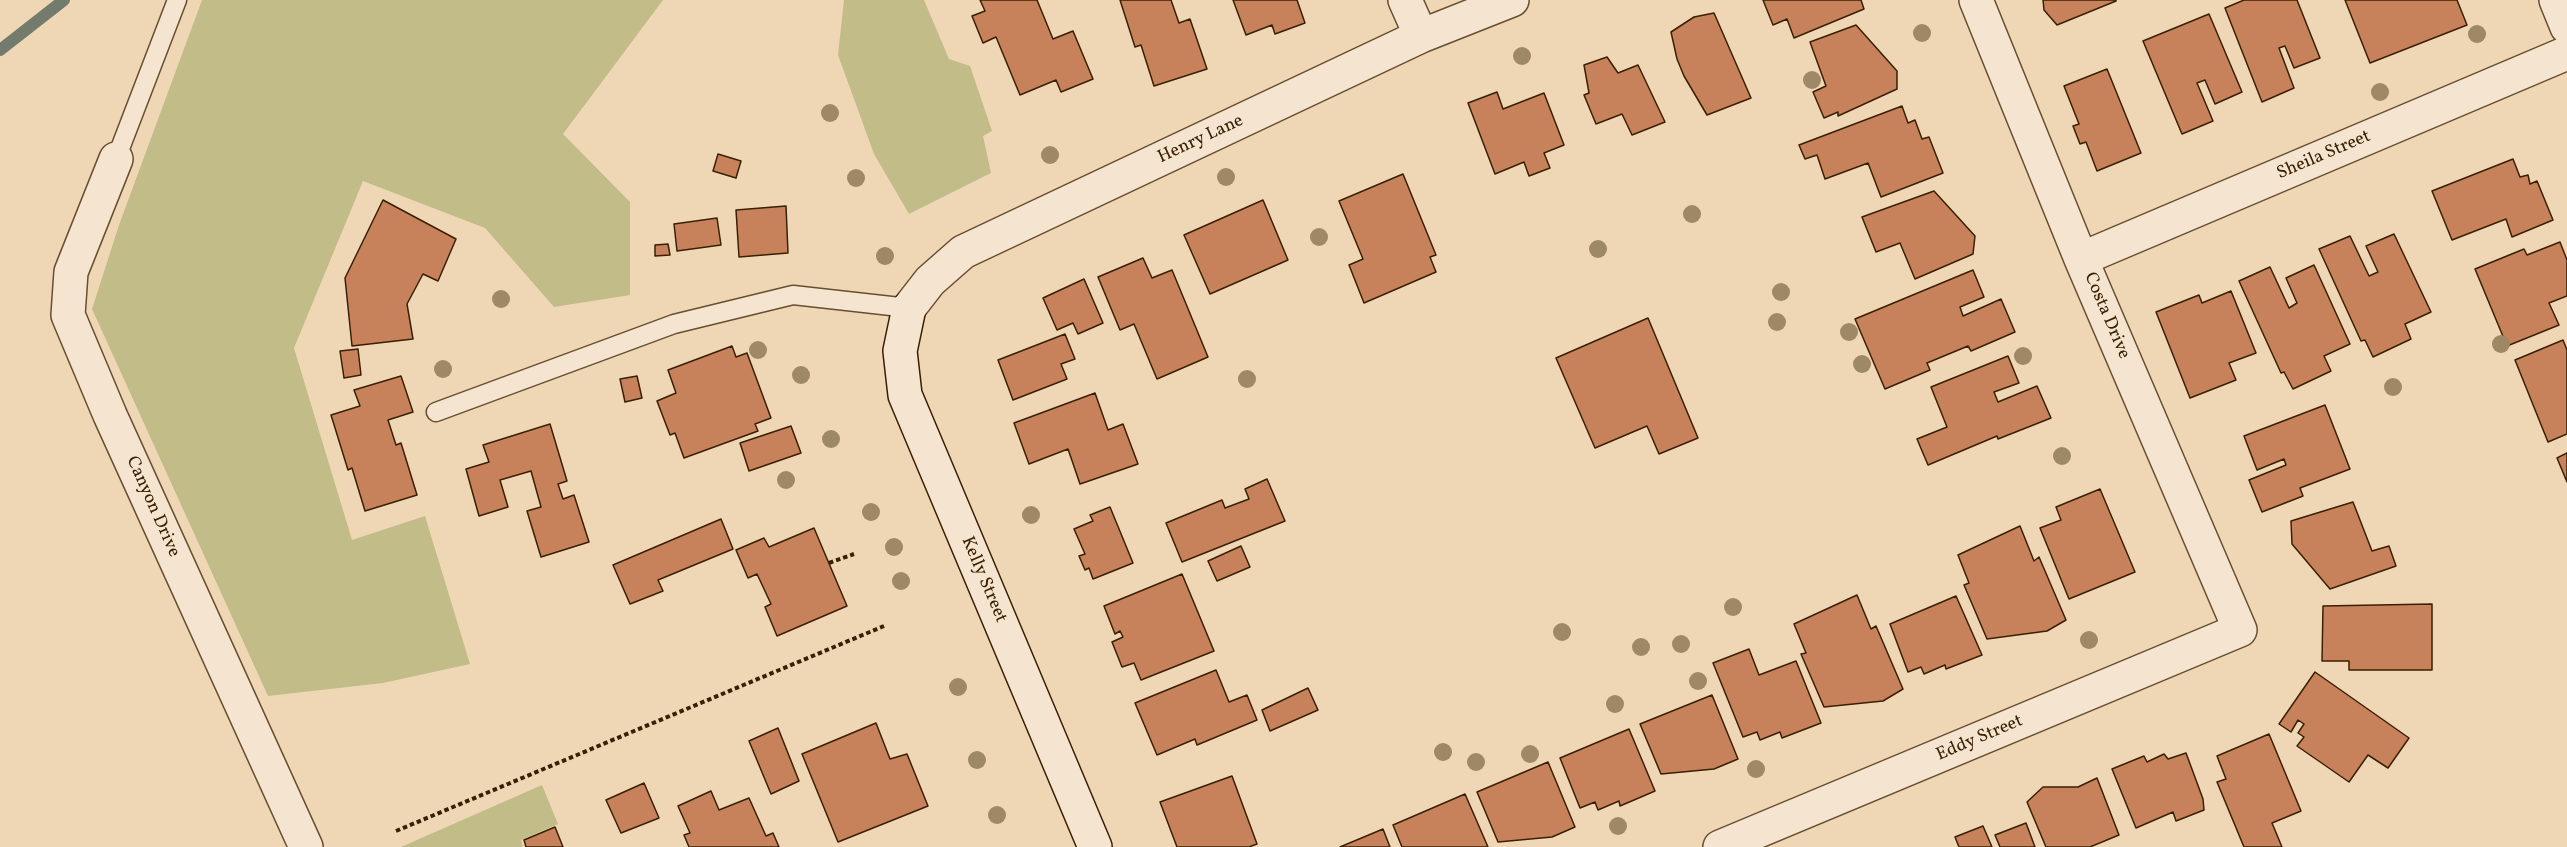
<!DOCTYPE html>
<html>
<head>
<meta charset="utf-8">
<style>
  body { margin:0 }
  canvas { display:block; background:#efd7b6 }
</style>
</head>
<body>
<canvas width="2567" height="847"></canvas>
<script>
const g = document.querySelector('canvas').getContext('2d');
g.lineJoin = 'round';
function fillPath(path, color) {
  g.fillStyle = color;
  g.fill(path, 'evenodd');
}
function stroke(path, color, width, dash) {
  g.strokeStyle = color;
  g.lineWidth = width;
  g.lineCap = dash ? 'butt' : 'round';
  g.setLineDash(dash || []);
  g.stroke(path);
}
function write(font, color, halo, rows, align = 'center') {
  g.font = font + ' Vollkorn,serif';
  g.lineWidth = 5;
  g.setLineDash([]);
  g.textBaseline = 'middle';
  g.strokeStyle = halo;
  g.fillStyle = color;
  for (const [text, x, y, turn = 0] of rows) {
    g.save();
    g.translate(x, y);
    g.rotate((+turn || 0) * Math.PI / 180);
    g.textAlign = isNaN(turn) ? turn : align;
    if (halo) g.strokeText(text, 0, 0);
    g.fillText(text, 0, 0);
    g.restore();
  }
}
const green = new Path2D(`
  M 202,0 L 663,0 L 563,134 L 630,202 L 630,295 L 554,307 L 485,228 L 363,181 L 294,348 L 352,540 L 425,516 L 470,664 L 383,683 L 268,696 L 92,309 L 119,225 Z
  M 844,0 L 924,0 L 949,59 L 970,66 L 992,131 L 983,136 L 991,173 L 909,214 L 874,154 L 838,55 Z
  M 542,785 L 558,824 L 521,840 L 523,847 L 401,847 Z`);
const stream = new Path2D(`
  M 0,50 L 64,0`);
const building = new Path2D(`
  M 980,0 L 1037,0 L 1053,39 L 1073,31 L 1093,79 L 1061,92 L 1056,80 L 1020,95 L 996,37 L 983,43 L 972,16 L 985,11 Z
  M 1120,0 L 1171,0 L 1179,23 L 1190,19 L 1207,69 L 1154,86 L 1141,45 L 1135,47 Z
  M 1233,0 L 1297,0 L 1305,23 L 1275,34 L 1272,25 L 1246,35 Z
  M 1763,0 L 1861,0 L 1864,9 L 1794,38 L 1787,19 L 1773,25 Z
  M 2043,0 L 2116,0 L 2116,1 L 2057,25 L 2044,10 Z
  M 2244,0 L 2297,0 L 2320,58 L 2294,68 L 2285,46 L 2279,48 L 2294,88 L 2262,102 L 2225,8 Z
  M 2345,0 L 2457,0 L 2467,25 L 2370,63 Z
  M 1714,13 L 1751,98 L 1707,115 L 1684,76 L 1677,59 L 1671,32 L 1694,17 Z
  M 2209,14 L 2242,92 L 2215,104 L 2205,80 L 2197,83 L 2213,121 L 2182,134 L 2143,41 Z
  M 1856,25 L 1897,71 L 1897,89 L 1838,116 L 1838,112 L 1824,118 L 1813,92 L 1826,86 L 1810,42 Z
  M 1607,57 L 1618,73 L 1638,65 L 1665,122 L 1632,135 L 1622,114 L 1596,124 L 1584,95 L 1589,93 L 1584,65 Z
  M 2107,69 L 2141,153 L 2097,171 L 2086,142 L 2080,144 L 2073,126 L 2079,124 L 2064,86 Z
  M 1497,92 L 1503,109 L 1544,93 L 1564,145 L 1544,153 L 1550,168 L 1529,176 L 1524,162 L 1495,174 L 1468,103 Z
  M 1902,106 L 1908,123 L 1915,120 L 1922,139 L 1929,137 L 1943,173 L 1881,197 L 1868,163 L 1825,179 L 1817,155 L 1805,159 L 1799,145 Z
  M 718,154 L 741,161 L 736,178 L 713,171 Z
  M 2513,159 L 2520,177 L 2528,175 L 2530,184 L 2537,181 L 2553,220 L 2512,237 L 2506,219 L 2452,240 L 2432,191 Z
  M 1403,174 L 1436,255 L 1430,257 L 1436,272 L 1364,303 L 1349,265 L 1363,259 L 1339,201 Z
  M 1934,191 L 1975,236 L 1973,254 L 1915,279 L 1900,243 L 1876,252 L 1862,217 Z
  M 383,200 L 456,239 L 438,281 L 423,274 L 407,304 L 413,339 L 352,346 L 345,278 Z
  M 1263,200 L 1288,260 L 1210,294 L 1184,235 Z
  M 786,206 L 788,253 L 739,257 L 736,210 Z
  M 717,218 L 721,245 L 677,251 L 674,224 Z
  M 2394,234 L 2431,312 L 2405,324 L 2411,339 L 2373,357 L 2365,340 L 2361,341 L 2319,249 L 2350,236 L 2369,276 L 2378,272 L 2366,246 Z
  M 2560,242 L 2567,260 L 2567,296 L 2549,303 L 2559,325 L 2507,346 L 2475,269 L 2524,249 L 2527,255 Z
  M 668,244 L 670,255 L 655,256 L 655,245 Z
  M 1143,258 L 1152,278 L 1172,270 L 1208,357 L 1157,379 L 1134,324 L 1120,330 L 1098,277 Z
  M 2314,265 L 2350,344 L 2324,356 L 2331,371 L 2293,389 L 2284,372 L 2281,373 L 2239,281 L 2270,267 L 2289,308 L 2297,303 L 2286,278 Z
  M 1973,270 L 1984,297 L 1960,307 L 1963,316 L 2001,299 L 2015,332 L 1971,351 L 1968,346 L 1927,363 L 1930,370 L 1885,389 L 1855,319 Z
  M 1084,279 L 1103,323 L 1078,334 L 1073,323 L 1057,330 L 1043,298 Z
  M 2231,291 L 2256,353 L 2229,363 L 2236,380 L 2190,398 L 2156,312 L 2199,295 L 2202,303 Z
  M 1648,318 L 1698,438 L 1659,454 L 1647,426 L 1595,448 L 1556,358 Z
  M 1065,334 L 1075,359 L 1061,364 L 1067,379 L 1013,400 L 998,360 Z
  M 2563,340 L 2567,350 L 2567,434 L 2548,442 L 2515,360 Z
  M 732,346 L 736,357 L 747,353 L 771,418 L 755,424 L 758,431 L 684,458 L 675,433 L 670,435 L 657,401 L 676,393 L 668,370 Z
  M 358,349 L 361,375 L 344,378 L 340,351 Z
  M 2008,356 L 2019,383 L 1994,392 L 1998,402 L 2037,386 L 2051,418 L 1998,439 L 1997,436 L 1928,465 L 1917,439 L 1947,427 L 1931,387 Z
  M 401,376 L 413,412 L 388,420 L 396,445 L 401,443 L 417,495 L 365,511 L 352,468 L 348,470 L 331,415 L 360,406 L 354,390 Z
  M 637,376 L 642,398 L 625,402 L 620,379 Z
  M 1095,393 L 1108,430 L 1123,424 L 1138,464 L 1080,484 L 1068,449 L 1029,464 L 1014,423 Z
  M 2325,405 L 2350,469 L 2300,488 L 2303,496 L 2262,512 L 2249,480 L 2286,465 L 2284,459 L 2257,470 L 2244,436 Z
  M 550,424 L 567,481 L 558,484 L 563,499 L 574,495 L 589,542 L 541,557 L 527,511 L 541,507 L 531,471 L 500,480 L 508,507 L 479,516 L 466,469 L 489,462 L 483,445 Z
  M 791,426 L 801,453 L 749,471 L 740,443 Z
  M 2567,453 L 2567,482 L 2557,458 Z
  M 1267,479 L 1285,521 L 1182,562 L 1166,523 L 1222,500 L 1225,508 L 1249,499 L 1245,489 Z
  M 2100,489 L 2135,572 L 2069,599 L 2040,528 L 2061,520 L 2056,507 Z
  M 2353,502 L 2372,551 L 2389,546 L 2396,566 L 2330,589 L 2292,544 L 2291,521 Z
  M 1110,507 L 1133,563 L 1093,579 L 1089,568 L 1085,570 L 1079,556 L 1085,554 L 1074,529 L 1093,521 L 1090,515 Z
  M 721,519 L 733,549 L 658,580 L 663,591 L 630,604 L 613,565 Z
  M 2020,526 L 2034,561 L 2039,557 L 2066,620 L 2047,631 L 1987,639 L 1964,585 L 1969,583 L 1958,555 Z
  M 814,528 L 847,606 L 777,636 L 765,607 L 771,604 L 757,574 L 748,578 L 736,550 L 764,538 L 769,547 Z
  M 1241,546 L 1250,567 L 1217,581 L 1208,561 Z
  M 1182,574 L 1214,651 L 1141,680 L 1134,663 L 1122,667 L 1112,642 L 1123,637 L 1120,631 L 1115,634 L 1104,606 Z
  M 1857,595 L 1871,629 L 1876,626 L 1903,689 L 1883,701 L 1824,707 L 1801,654 L 1806,653 L 1794,624 Z
  M 1956,596 L 1982,655 L 1946,669 L 1945,665 L 1924,674 L 1921,667 L 1908,672 L 1890,624 Z
  M 2432,604 L 2432,670 L 2349,670 L 2349,661 L 2322,661 L 2323,606 Z
  M 1749,649 L 1759,675 L 1796,661 L 1821,723 L 1782,738 L 1780,732 L 1760,740 L 1757,732 L 1743,737 L 1713,663 Z
  M 1216,670 L 1229,702 L 1247,695 L 1257,720 L 1197,745 L 1195,739 L 1157,755 L 1135,703 Z
  M 2315,672 L 2409,738 L 2388,768 L 2368,755 L 2349,782 L 2297,746 L 2304,737 L 2298,733 L 2304,724 L 2298,720 L 2291,732 L 2279,724 Z
  M 1308,688 L 1318,710 L 1270,731 L 1262,710 Z
  M 1712,695 L 1738,759 L 1714,769 L 1661,774 L 1640,724 Z
  M 876,723 L 890,759 L 907,754 L 928,806 L 838,842 L 802,754 Z
  M 778,728 L 799,781 L 771,794 L 749,741 Z
  M 1629,729 L 1655,791 L 1620,806 L 1619,801 L 1598,810 L 1595,802 L 1580,808 L 1560,758 Z
  M 2269,734 L 2301,811 L 2272,823 L 2282,847 L 2244,847 L 2217,782 L 2226,779 L 2217,756 Z
  M 2186,753 L 2203,799 L 2204,810 L 2176,821 L 2173,812 L 2136,828 L 2112,769 L 2144,756 L 2147,762 L 2164,754 L 2168,759 Z
  M 1548,762 L 1575,827 L 1552,837 L 1498,842 L 1477,792 Z
  M 1232,776 L 1257,844 L 1249,847 L 1177,847 L 1160,802 Z
  M 2097,778 L 2119,835 L 2090,847 L 2046,847 L 2027,802 L 2043,787 L 2078,787 Z
  M 644,783 L 659,818 L 621,833 L 606,800 Z
  M 711,791 L 719,810 L 749,798 L 766,836 L 773,833 L 779,847 L 689,847 L 684,835 L 690,833 L 678,806 Z
  M 1465,794 L 1488,847 L 1402,847 L 1393,825 Z
  M 2026,823 L 2035,847 L 2000,847 L 1995,835 Z
  M 1983,826 L 1992,847 L 1959,847 L 1955,837 Z
  M 555,827 L 563,847 L 526,847 L 524,840 Z
  M 1383,829 L 1390,847 L 1340,847 Z`);
const path = new Path2D(`
  M 829,563 L 854,554
  M 396,831 L 884,626`);
const lane = new Path2D(`
  M 116,159 L 177,0
  M 436,412 L 674,324 L 793,295 L 909,308`);
const street = new Path2D(`
  M 1405,0 L 1421,36
  M 2556,0 L 2567,27
  M 116,159 L 71,272 L 68,315 L 110,415 L 306,847
  M 2081,259 L 2567,53
  M 909,308 L 930,281 L 963,252 L 1421,36 L 1512,0
  M 1720,847 L 2240,630 L 2081,259 L 1976,0`);
const secondary = new Path2D(`
  M 909,308 L 900,351 L 905,395 L 1095,847`);
const trees = [
  [1922,33],
  [2477,34],
  [1522,56],
  [1812,80],
  [2380,92],
  [830,113],
  [1050,155],
  [1226,177],
  [856,178],
  [1692,214],
  [1319,237],
  [1598,249],
  [885,256],
  [1781,292],
  [501,299],
  [1777,322],
  [1849,332],
  [2501,344],
  [758,350],
  [2023,356],
  [1862,364],
  [443,369],
  [801,375],
  [1247,379],
  [2393,387],
  [831,439],
  [2062,456],
  [786,480],
  [871,512],
  [1031,515],
  [894,547],
  [901,581],
  [1733,607],
  [1562,632],
  [2089,640],
  [1681,644],
  [1641,647],
  [1698,681],
  [958,687],
  [1615,704],
  [1443,752],
  [1530,754],
  [977,760],
  [1476,762],
  [1756,769],
  [997,815],
  [1618,826]
];
const streetNames = [
  ["Henry Lane",1201,140,-25],
  ["Sheila Street",2324,156,-23],
  ["Costa Drive",2106,316,67],
  ["Canyon Drive",152,507,66],
  ["Kelly Street",983,580,67],
  ["Eddy Street",1980,739,-23]
];
fillPath(green, '#c1bc88');
stroke(stream, '#737c6c', 12);
fillPath(building, '#c8825b');
stroke(building, '#392002', 1.5);
stroke(lane, '#664e2f', 21);
stroke(street, '#664e2f', 36);
stroke(secondary, '#392002', 36);
stroke(path, '#392002', 4, [4.5, 3]);
stroke(lane, '#f5e5d0', 18);
stroke(street, '#f5e5d0', 33);
stroke(secondary, '#f5e5d0', 33);
g.fillStyle = '#9e8866';
for (const [x, y] of trees) {
  g.beginPath();
  g.arc(x, y, 9, 0, 2 * Math.PI);
  g.fill();
}
write('18px', '#392002', '#f5e5d0', streetNames);
</script>
</body>
</html>
